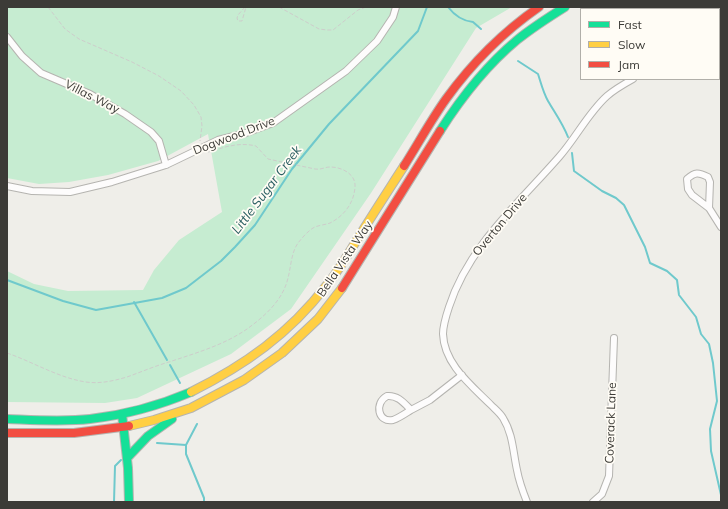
<!DOCTYPE html>
<html>
<head>
<meta charset="utf-8">
<style>
  body { margin:0 }
  #map { position:relative; width:728px; height:509px; overflow:hidden; background:#efeee9; font-family:Mulish,sans-serif }
  canvas { display:block }
  .frame { position:absolute; inset:0; border:8px solid #3c3b37; pointer-events:none }
  .legend { position:absolute; left:580px; top:8px; width:140px; height:72px; box-sizing:border-box; background:#fffcf5; border:1px solid #b1afa9; margin:0; padding:5px 7px; list-style:none; font-size:12px; color:#3c3b37 }
  .legend li { display:flex; align-items:center; gap:8px; height:20px }
  .legend b { width:20px; border:1px solid #b1afa9 }
</style>
</head>
<body>
<div id="map">
<canvas width="728" height="509"></canvas>
<div class="frame"></div>
<ul class="legend">
<li><b style="height:5px;background:#16e098"></b>Fast</li>
<li><b style="height:5px;background:#ffcf43"></b>Slow</li>
<li><b style="height:5px;background:#f24e42"></b>Jam</li>
</ul>
</div>
<script>
const g = document.querySelector('canvas').getContext('2d');
g.lineJoin = 'round';
function fillPath(path, color) {
  g.fillStyle = color;
  g.fill(path, 'evenodd');
}
function stroke(path, color, width, dash) {
  g.strokeStyle = color;
  g.lineWidth = width;
  g.lineCap = dash ? 'butt' : 'round';
  g.setLineDash(dash || []);
  g.stroke(path);
}
function write(font, color, halo, rows, align = 'center') {
  g.font = font + ' Mulish,sans-serif';
  g.lineWidth = 3.5;
  g.setLineDash([]);
  g.textBaseline = 'middle';
  g.strokeStyle = halo;
  g.fillStyle = color;
  for (const [text, x, y, turn = 0] of rows) {
    g.save();
    g.translate(x, y);
    g.rotate((+turn || 0) * Math.PI / 180);
    g.textAlign = isNaN(turn) ? turn : align;
    if (halo) g.strokeText(text, 0, 0);
    g.fillText(text, 0, 0);
    g.restore();
  }
}
const green = new Path2D(`
  M 7,7 L 512,7 L 476,28 L 371,193 L 291,309 L 231,354 L 137,398 L 105,403 L 7,402 L 7,271 L 34,284 L 68,291 L 143,290 L 154,270 L 179,240 L 222,212 L 208,134 L 158,161 L 108,175 L 69,182 L 39,184 L 7,178 Z`);
const stream = new Path2D(`
  M 448,7 C 455,16 462,21 473,22 L 481,29
  M 518,61 L 538,74 C 541,83 543,92 548,101 C 555,113 563,124 568,137
  M 572,153 L 574,171 L 602,191 L 616,198 L 624,205 L 645,247 L 650,263 L 667,271 L 677,280 L 679,295 L 696,317 L 701,334 L 709,344 L 713,363 L 717,401 L 710,429 L 711,451 L 721,495
  M 7,280 L 63,301 L 96,310 L 162,298 L 186,288 L 221,261 L 235,247 L 255,225 L 292,169 L 329,124 L 418,31 L 427,7
  M 134,302 L 167,360
  M 170,365 L 180,383
  M 197,424 L 186,445 L 186,454 L 204,498 L 204,502
  M 157,443 L 186,445
  M 114,502 L 115,466 L 121,460`);
const path = new Path2D(`
  M 48,7 L 65,29 L 79,39 L 132,62 L 159,76 L 181,91 L 194,105 L 201,117 L 202,126 L 200,141
  M 245,7 L 238,15 L 237,18 L 238,21 L 242,21 L 246,7
  M 279,7 L 319,29 L 327,30 L 333,30 L 358,10 L 366,7
  M 7,353 C 33,362 59,378 86,382 C 100,384 113,381 127,377 C 141,372 155,366 169,362 C 196,353 224,345 247,329 C 265,316 283,300 288,278 C 291,267 291,253 298,243 C 302,238 307,232 313,228 C 318,225 325,225 330,223 C 344,216 354,203 355,187 C 356,174 342,167 330,167 C 325,167 321,170 315,169 L 268,159 L 256,146 C 248,144 239,144 230,146 C 222,147 216,151 208,152`);
const street = new Path2D(`
  M 7,37 L 22,56 L 41,73 L 90,94 L 125,114 L 151,132 L 159,141 L 166,165
  M 719,54 L 721,54
  M 7,186 L 32,191 L 70,192 L 112,182 L 166,165 L 218,140 L 246,133 L 273,123 L 346,71 L 377,41 L 393,17 L 396,7
  M 709,208 L 710,182 L 708,177 C 698,172 695,172 687,179 L 688,189 L 692,195 L 709,208 L 721,227
  M 387,396 C 398,395 404,403 411,410 C 406,413 399,418 393,420 C 378,423 374,403 387,396 Z
  M 411,410 L 430,400 L 462,375
  M 527,502 C 523,492 519,481 517,470 C 513,452 513,434 503,418 C 500,413 495,409 491,405 C 471,385 444,364 443,334 C 443,325 446,316 449,307 C 468,247 518,204 559,157 C 576,138 588,113 607,96 C 615,89 624,84 633,79
  M 593,502 L 602,494 L 609,476 L 614,338`);
const fast = new Path2D(`
  M 440,131 C 461,98 487,65 517,40 C 532,28 549,17 565,7
  M 122,414 L 128,468 L 129,502
  M 7,419 C 34,420 63,422 90,419 C 125,415 158,406 191,392
  M 128,457 L 148,436 L 172,419`);
const slow = new Path2D(`
  M 191,392 C 245,365 289,334 326,286 C 337,273 346,258 355,243 C 371,217 388,191 404,166
  M 129,426 L 154,420 L 191,408 L 244,380 L 282,353 L 318,319 L 342,288`);
const jam = new Path2D(`
  M 404,166 C 418,144 431,120 446,99 C 472,63 503,32 539,7
  M 342,288 L 440,131
  M 7,433 L 74,433 L 129,426`);
const streetNames = [
  ["Villas Way",92,97,27],
  ["Dogwood Drive",234,136,-21],
  ["Overton Drive",500,225,-50],
  ["Bella Vista Way",345,259,-56],
  ["Coverack Lane",611,423,-88]
];
const waterNames = [
  ["Little Sugar Creek",267,190,-53]
];
fillPath(green, '#c6ecd1');
stroke(stream, '#6fc9cc', 2);
stroke(street, '#b5b4b0', 8);
stroke(fast, '#b5b4b0', 10);
stroke(slow, '#b5b4b0', 10);
stroke(jam, '#b5b4b0', 10);
stroke(path, '#cdcdcb', 1, [4, 2]);
stroke(street, '#fdfcfc', 6);
stroke(fast, '#16e098', 8);
stroke(slow, '#ffcf43', 8);
stroke(jam, '#f24e42', 8);
write('12px', '#3c3b37', '#fffcf5', streetNames);
write('italic 13px', '#2c6063', '#fffcf5', waterNames);
</script>
</body>
</html>
